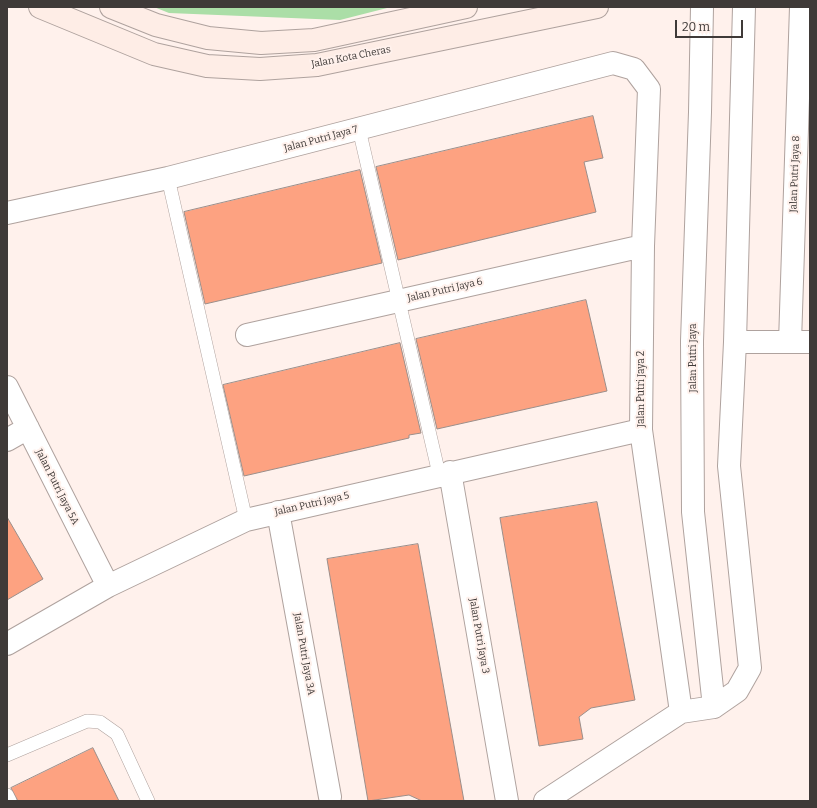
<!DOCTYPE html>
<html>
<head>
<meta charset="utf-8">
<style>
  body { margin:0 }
  #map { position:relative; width:817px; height:808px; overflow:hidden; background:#fff1ec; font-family:Bitter,serif }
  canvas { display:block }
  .frame { position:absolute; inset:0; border:8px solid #3f3a38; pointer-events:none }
  .scale { position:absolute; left:675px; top:20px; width:68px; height:18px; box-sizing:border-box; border:2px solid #3f3a38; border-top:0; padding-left:5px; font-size:12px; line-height:14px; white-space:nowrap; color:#3f3a38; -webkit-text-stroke:3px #fff1ec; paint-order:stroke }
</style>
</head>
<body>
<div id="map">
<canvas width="817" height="808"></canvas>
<div class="frame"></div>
<div class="scale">20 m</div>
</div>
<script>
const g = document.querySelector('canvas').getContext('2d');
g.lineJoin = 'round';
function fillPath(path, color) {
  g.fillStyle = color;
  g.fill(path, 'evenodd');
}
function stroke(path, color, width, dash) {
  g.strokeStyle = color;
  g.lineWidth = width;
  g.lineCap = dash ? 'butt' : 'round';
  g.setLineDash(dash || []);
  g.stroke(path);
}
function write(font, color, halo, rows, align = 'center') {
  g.font = font + ' Bitter,serif';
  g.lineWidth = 4;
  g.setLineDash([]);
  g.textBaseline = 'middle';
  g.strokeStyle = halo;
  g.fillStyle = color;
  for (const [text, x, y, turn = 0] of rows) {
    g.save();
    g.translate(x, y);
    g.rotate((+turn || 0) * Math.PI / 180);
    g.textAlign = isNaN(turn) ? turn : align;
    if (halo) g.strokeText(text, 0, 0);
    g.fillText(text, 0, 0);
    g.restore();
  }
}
const green = new Path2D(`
  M 154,7 L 391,7 L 340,20 L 169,13 Z`);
const building = new Path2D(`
  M 593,116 L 603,158 L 584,162 L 596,212 L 398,260 L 376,167 Z
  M 360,170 L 382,263 L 205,304 L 184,212 Z
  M 586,300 L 607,391 L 437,429 L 416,339 Z
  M 400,343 L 421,433 L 409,435 L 409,438 L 244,476 L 223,385 Z
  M 597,502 L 635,700 L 591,708 L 579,717 L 583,739 L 539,746 L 500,518 Z
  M 7,517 L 43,579 L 7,600 Z
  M 418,544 L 464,801 L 422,801 L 409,795 L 368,801 L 327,559 Z
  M 93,748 L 119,801 L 18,801 L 11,788 Z`);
const lane = new Path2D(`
  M 359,129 L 439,474
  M 168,178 L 246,520
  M 7,755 L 87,721 L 100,722 L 117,734 L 148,801
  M 7,795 L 10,801`);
const street = new Path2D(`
  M 702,7 L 700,112 L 692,341 L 693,512 L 714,707
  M 7,213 L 168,178 L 613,63 L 634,69 L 649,89 L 643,246 L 641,430 L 681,712
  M 247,335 L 643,246
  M 735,342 L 810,342
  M 790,342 L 801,7
  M 7,387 L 108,586
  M 7,440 L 28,428
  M 450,472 L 507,801
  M 278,512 L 330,797
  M 7,644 L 108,586 L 246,520 L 641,430
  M 545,801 L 681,712 L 714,707 L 737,691 L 750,668 L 729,466 L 735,342 L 744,7`);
const secondary = new Path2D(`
  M 40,7 L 154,54 L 207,66 L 260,69 L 317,65 L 597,7
  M 111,7 L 156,25 L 208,38 L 261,43 L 314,40 L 466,7`);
const streetNames = [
  ["Jalan Kota Cheras",351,57,-11],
  ["Jalan Putri Jaya 7",321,139,-15],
  ["Jalan Putri Jaya 8",795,174,-88],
  ["Jalan Putri Jaya 6",445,290,-13],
  ["Jalan Putri Jaya",693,358,-90],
  ["Jalan Putri Jaya 2",641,389,-90],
  ["Jalan Putri Jaya 5A",57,487,63],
  ["Jalan Putri Jaya 5",312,504,-13],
  ["Jalan Putri Jaya 3",479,636,80],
  ["Jalan Putri Jaya 3A",304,654,80]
];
fillPath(green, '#abdea7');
fillPath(building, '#fda281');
stroke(building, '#9b8e8a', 1);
stroke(lane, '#afa29e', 14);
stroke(street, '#afa29e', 24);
stroke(secondary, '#afa29e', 24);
stroke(lane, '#fff', 13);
stroke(street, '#fff', 22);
stroke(secondary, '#feede6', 22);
write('10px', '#3f3a38', '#fff1ec', streetNames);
</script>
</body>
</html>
